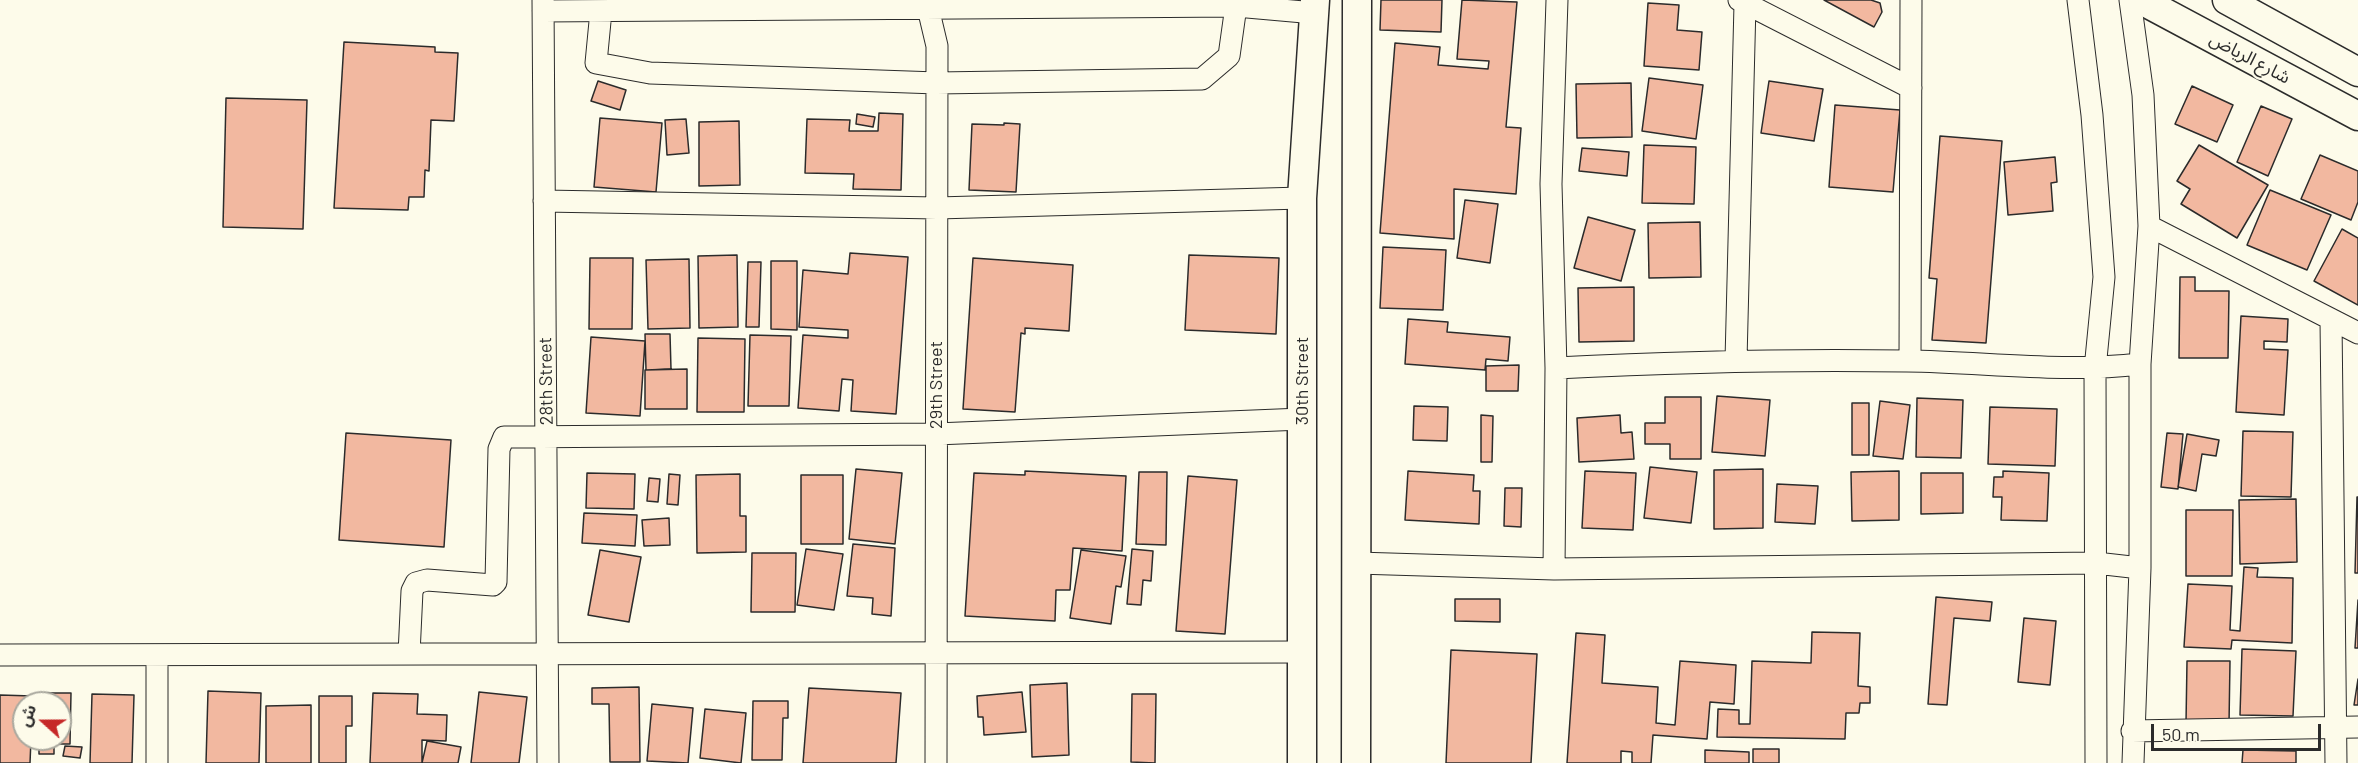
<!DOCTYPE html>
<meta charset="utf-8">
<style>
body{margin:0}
#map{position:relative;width:2358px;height:763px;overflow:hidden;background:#fdfbea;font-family:Barlow,"Noto Sans Arabic",sans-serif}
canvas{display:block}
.north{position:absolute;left:12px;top:691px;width:60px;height:60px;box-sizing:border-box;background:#fdfbea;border:2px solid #a9a89e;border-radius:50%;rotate:291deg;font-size:16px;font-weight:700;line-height:24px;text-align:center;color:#2b2b2b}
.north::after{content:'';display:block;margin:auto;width:21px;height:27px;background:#c62828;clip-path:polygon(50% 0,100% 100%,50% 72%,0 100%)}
.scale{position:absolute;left:2151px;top:724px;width:170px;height:27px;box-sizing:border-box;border:3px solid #2b2b2b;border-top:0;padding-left:8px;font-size:18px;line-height:21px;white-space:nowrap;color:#2b2b2b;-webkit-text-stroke:4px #fdfbea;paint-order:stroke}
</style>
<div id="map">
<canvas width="2358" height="763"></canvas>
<div class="north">ش</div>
<div class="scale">50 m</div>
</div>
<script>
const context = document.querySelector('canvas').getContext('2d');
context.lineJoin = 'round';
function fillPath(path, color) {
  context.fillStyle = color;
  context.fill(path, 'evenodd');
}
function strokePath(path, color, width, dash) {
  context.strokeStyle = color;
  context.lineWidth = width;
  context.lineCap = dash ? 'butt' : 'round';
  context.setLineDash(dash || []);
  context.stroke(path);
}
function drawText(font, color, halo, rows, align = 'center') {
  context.font = font + ' Barlow,"Noto Sans Arabic",sans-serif';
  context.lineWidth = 4.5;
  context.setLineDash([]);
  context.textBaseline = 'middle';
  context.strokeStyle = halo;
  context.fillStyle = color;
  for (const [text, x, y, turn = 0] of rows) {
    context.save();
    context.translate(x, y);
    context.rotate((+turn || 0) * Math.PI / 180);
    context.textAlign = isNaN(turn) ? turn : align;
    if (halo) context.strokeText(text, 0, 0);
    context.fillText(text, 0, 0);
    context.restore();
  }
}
const building = new Path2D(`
 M1381 0H1442L1441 32 1380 30Z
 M1462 0 1517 2 1506 127 1521 128 1516 194 1454 189V239L1380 233 1395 43 1440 47 1438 65 1488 69 1489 61 1457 59Z
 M1824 0H1871L1880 3 1882 12 1874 27Z
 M1648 3 1679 5 1677 30 1702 32 1699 70 1644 66Z
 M344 42 435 47V52L458 53 454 121 431 120 429 171 425 170 424 197H409L408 210 334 208Z
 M1649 78 1703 85 1696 139 1642 131Z
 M598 81 626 90 620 110 591 101Z
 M1769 81 1823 89 1814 141 1761 133Z
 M1631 83 1632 137 1577 138 1576 84Z
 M2192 86 2233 105 2217 142 2175 124Z
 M226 98 307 100 303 229 223 227Z
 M1835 105 1900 110 1893 192 1829 187Z
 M2261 106 2292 119 2268 176 2237 162Z
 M879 113 903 114 901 190 853 189 854 174 805 173 807 119 850 120 849 131H878Z
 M857 114 875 117 873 127 856 124Z
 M600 118 662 123 656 192 594 187Z
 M686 119 689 153 667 155 665 120Z
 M739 121 740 185 699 186V122Z
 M1004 123 1020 124 1016 192 969 190 972 124 1004 125Z
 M1940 136 2002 141 1986 343 1932 340 1937 279 1929 278Z
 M1644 145 1696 147 1694 204 1642 203Z
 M2199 145 2268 185 2237 238 2181 204 2190 189 2177 181Z
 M1582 148 1629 152 1627 176 1579 171Z
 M2320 155 2358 171V202L2351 220 2301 199Z
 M2055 157 2057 182 2051 183 2053 211 2008 215 2004 162Z
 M2270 190 2331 215 2307 270 2247 245Z
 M1465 200 1498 204 1490 263 1457 258Z
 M1588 217 1635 230 1621 281 1574 268Z
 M1700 222 1701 277 1649 278 1648 223Z
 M2342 229 2358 238V305L2314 281Z
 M1383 247 1446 250 1443 310 1380 308Z
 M850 253 908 257 896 414 851 411 853 380 842 379 839 411 798 408 803 335 848 338V330L799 327 803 270 848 274Z
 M737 255 738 327 699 328 698 256Z
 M1189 255 1279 258 1276 334 1185 330Z
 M590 258H633L632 329H589Z
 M973 258 1073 265 1069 331 1025 328V334L1021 333 1015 412 963 409Z
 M689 259 690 328 648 329 646 260Z
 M771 261H797V330L771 329Z
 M748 262H761L759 327H746Z
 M2180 277H2195V291H2229L2228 358H2179Z
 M1634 287V341L1579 342 1578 288Z
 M2241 316 2288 319 2287 342 2264 341V349L2288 350 2284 415 2236 412Z
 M1408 319 1448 322 1447 332 1510 337 1508 361 1486 359 1485 370 1405 364Z
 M645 334H670L671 369 646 370Z
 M750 335 791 336 789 406H748Z
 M591 337 645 341 640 416 586 413Z
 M698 338 745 339 744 412H697Z
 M1519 365 1518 391H1486V366Z
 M687 369V409H645V370Z
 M1717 396 1770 400 1765 456 1712 452Z
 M1665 397H1701V459H1670V444H1645V423H1665Z
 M1917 398 1963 400 1961 458 1916 457Z
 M1880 401 1910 405 1903 459 1873 456Z
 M1852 403H1869V455H1852Z
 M1414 406 1448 407 1447 441 1413 440Z
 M1990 407 2057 409 2055 466 1988 464Z
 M1481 415 1493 416 1492 462H1481Z
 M1620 415 1621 433 1632 432 1634 459 1579 462 1577 418Z
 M2243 431 2293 432 2291 497 2241 496Z
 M346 433 451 440 444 547 339 540Z
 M2167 433 2183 434 2178 489 2161 487Z
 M2187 434 2219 440 2216 456 2202 454 2196 491 2178 487Z
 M1650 467 1697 472 1691 523 1644 518Z
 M856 469 902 473 895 544 849 539Z
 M1763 469V528L1714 529V470Z
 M1025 471 1126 476 1122 551 1073 548 1070 590H1056L1055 621 965 616 974 473 1025 475Z
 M1408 471 1474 475 1473 491H1480L1479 524 1405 520Z
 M1585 471 1636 473 1633 530 1582 528Z
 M1899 471V520L1852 521 1851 472Z
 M2003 471 2049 473 2047 521 2001 520 2002 497H1993L1994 477H2003Z
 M1139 472H1167L1166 545 1136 544Z
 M587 473 635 474 634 509 586 508Z
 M1921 473H1963V513L1921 514Z
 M669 474 680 475 678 505 667 504Z
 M740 474V516H746V552L697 553 696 475Z
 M801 475H843V544H801Z
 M1188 476 1237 480 1225 634 1176 631Z
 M649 478 660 479 658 502 647 501Z
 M1777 484 1818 486 1815 524 1775 522Z
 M1505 488H1522L1521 527 1504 526Z
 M2357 497H2358V573H2355Z
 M2296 499 2297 562 2240 564 2239 500Z
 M2186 510H2233L2232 576H2186Z
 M584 513 637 515 635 546 582 543Z
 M669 518 670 545 644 546 642 520Z
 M853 544 895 548 891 616 872 614 873 598 847 596Z
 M806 549 843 554 834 610 797 605Z
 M1132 549 1153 551 1151 581 1143 580 1141 605 1127 604Z
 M600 550 641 557 629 622 588 615Z
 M1081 550 1126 556 1121 587 1116 586 1111 624 1070 618Z
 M752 553H796L795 612H751Z
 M2244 567 2258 568 2257 577 2293 578 2292 643 2232 640 2231 649 2184 647 2188 584 2232 586 2230 630 2240 631Z
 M1936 597 1992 602 1990 621 1954 618 1947 705 1928 704Z
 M1455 599H1500V622L1455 621Z
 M2358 600V648H2355Z
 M2024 618 2056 621 2050 685 2018 682Z
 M1812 632 1860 633 1858 686 1870 687V703H1860L1859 713H1846L1845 739 1717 737 1718 709 1739 710V724H1750L1752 661 1811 663Z
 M1576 633 1605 635 1602 683 1658 687 1656 723 1675 725 1680 661 1736 665 1734 704 1710 702 1707 739 1653 735 1651 763H1632V752L1621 751V763H1567Z
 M2242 649 2296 651 2293 716 2240 715Z
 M1451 650 1537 654 1531 763H1446Z
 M2187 661H2230L2229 724 2186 723Z
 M2358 679V705H2354Z
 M1067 683 1069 755 1032 757 1030 685Z
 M639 687 640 762H610L609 704H592V688Z
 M809 688 901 693 896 763H803Z
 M208 691 261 693 259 763H206Z
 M479 692 527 697 519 763H471Z
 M1022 692 1026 732 984 735 983 717H978L977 696Z
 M40 693H71L70 744H54V754H39V739H60V703H40Z
 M373 693 418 694 417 714 447 715 446 741 422 740V763H370Z
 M92 694 134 695 132 763H90Z
 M1132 694H1156L1155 763 1131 762Z
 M0 695 32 696V703H24V739H31L30 763H0Z
 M319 696H352V726H346V763H319Z
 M753 701H788V718H783L782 760H752Z
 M652 704 693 708 688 763 647 761Z
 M311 705V763H266V706Z
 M705 709 746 713 741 763 700 758Z
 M427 741 461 747 458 763H422Z
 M65 746 82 747 80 758 63 756Z
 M1753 749H1779V763H1753Z
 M1705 750 1749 752V763H1705Z
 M2243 750 2296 751V763H2242Z`);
const street = new Path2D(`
 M543 0 548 763
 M1739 0 1911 88
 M2078 0 2092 115 2104 277 2095 369 2096 763
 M2130 0 2143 95 2149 226 2140 364V568L2133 763
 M928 8 937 46 936 763
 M543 11 1236 6 1315 13
 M601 11 596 63 650 73 937 83 1202 79 1229 56 1236 6
 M544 201 937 208 1302 198
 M2149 226 2358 333
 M2331 320 2336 763
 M1736 360 1745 4
 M1910 361 1911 0
 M1556 368C1673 362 1790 359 1907 361 1985 362 2062 373 2140 364
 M1357 563 1554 569 2096 563 2140 568
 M1554 569 1556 368 1551 184 1557 0
 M409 654 412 591 416 583 427 580 493 585 496 582 499 449 504 437 936 434 1302 419
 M0 655 1302 652
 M157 655V763
 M2132 731 2358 727`);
const secondary = new Path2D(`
 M2141 0 2358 116
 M2227 0 2358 72
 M1302 763V198L1315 0
 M1356 763 1357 0`);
const streetNames = [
 ["شارع الرياض",2250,58,28],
 ["28th Street",546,381,-91],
 ["30th Street",1302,381,-90],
 ["29th Street",936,385,-90]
];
fillPath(building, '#f2b8a0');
strokePath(building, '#2b2b2b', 1.5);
strokePath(street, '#2b2b2b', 23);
strokePath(secondary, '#2b2b2b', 31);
strokePath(street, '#fdfbea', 21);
strokePath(secondary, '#fdfbea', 28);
drawText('18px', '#2b2b2b', '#fdfbea', streetNames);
</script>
